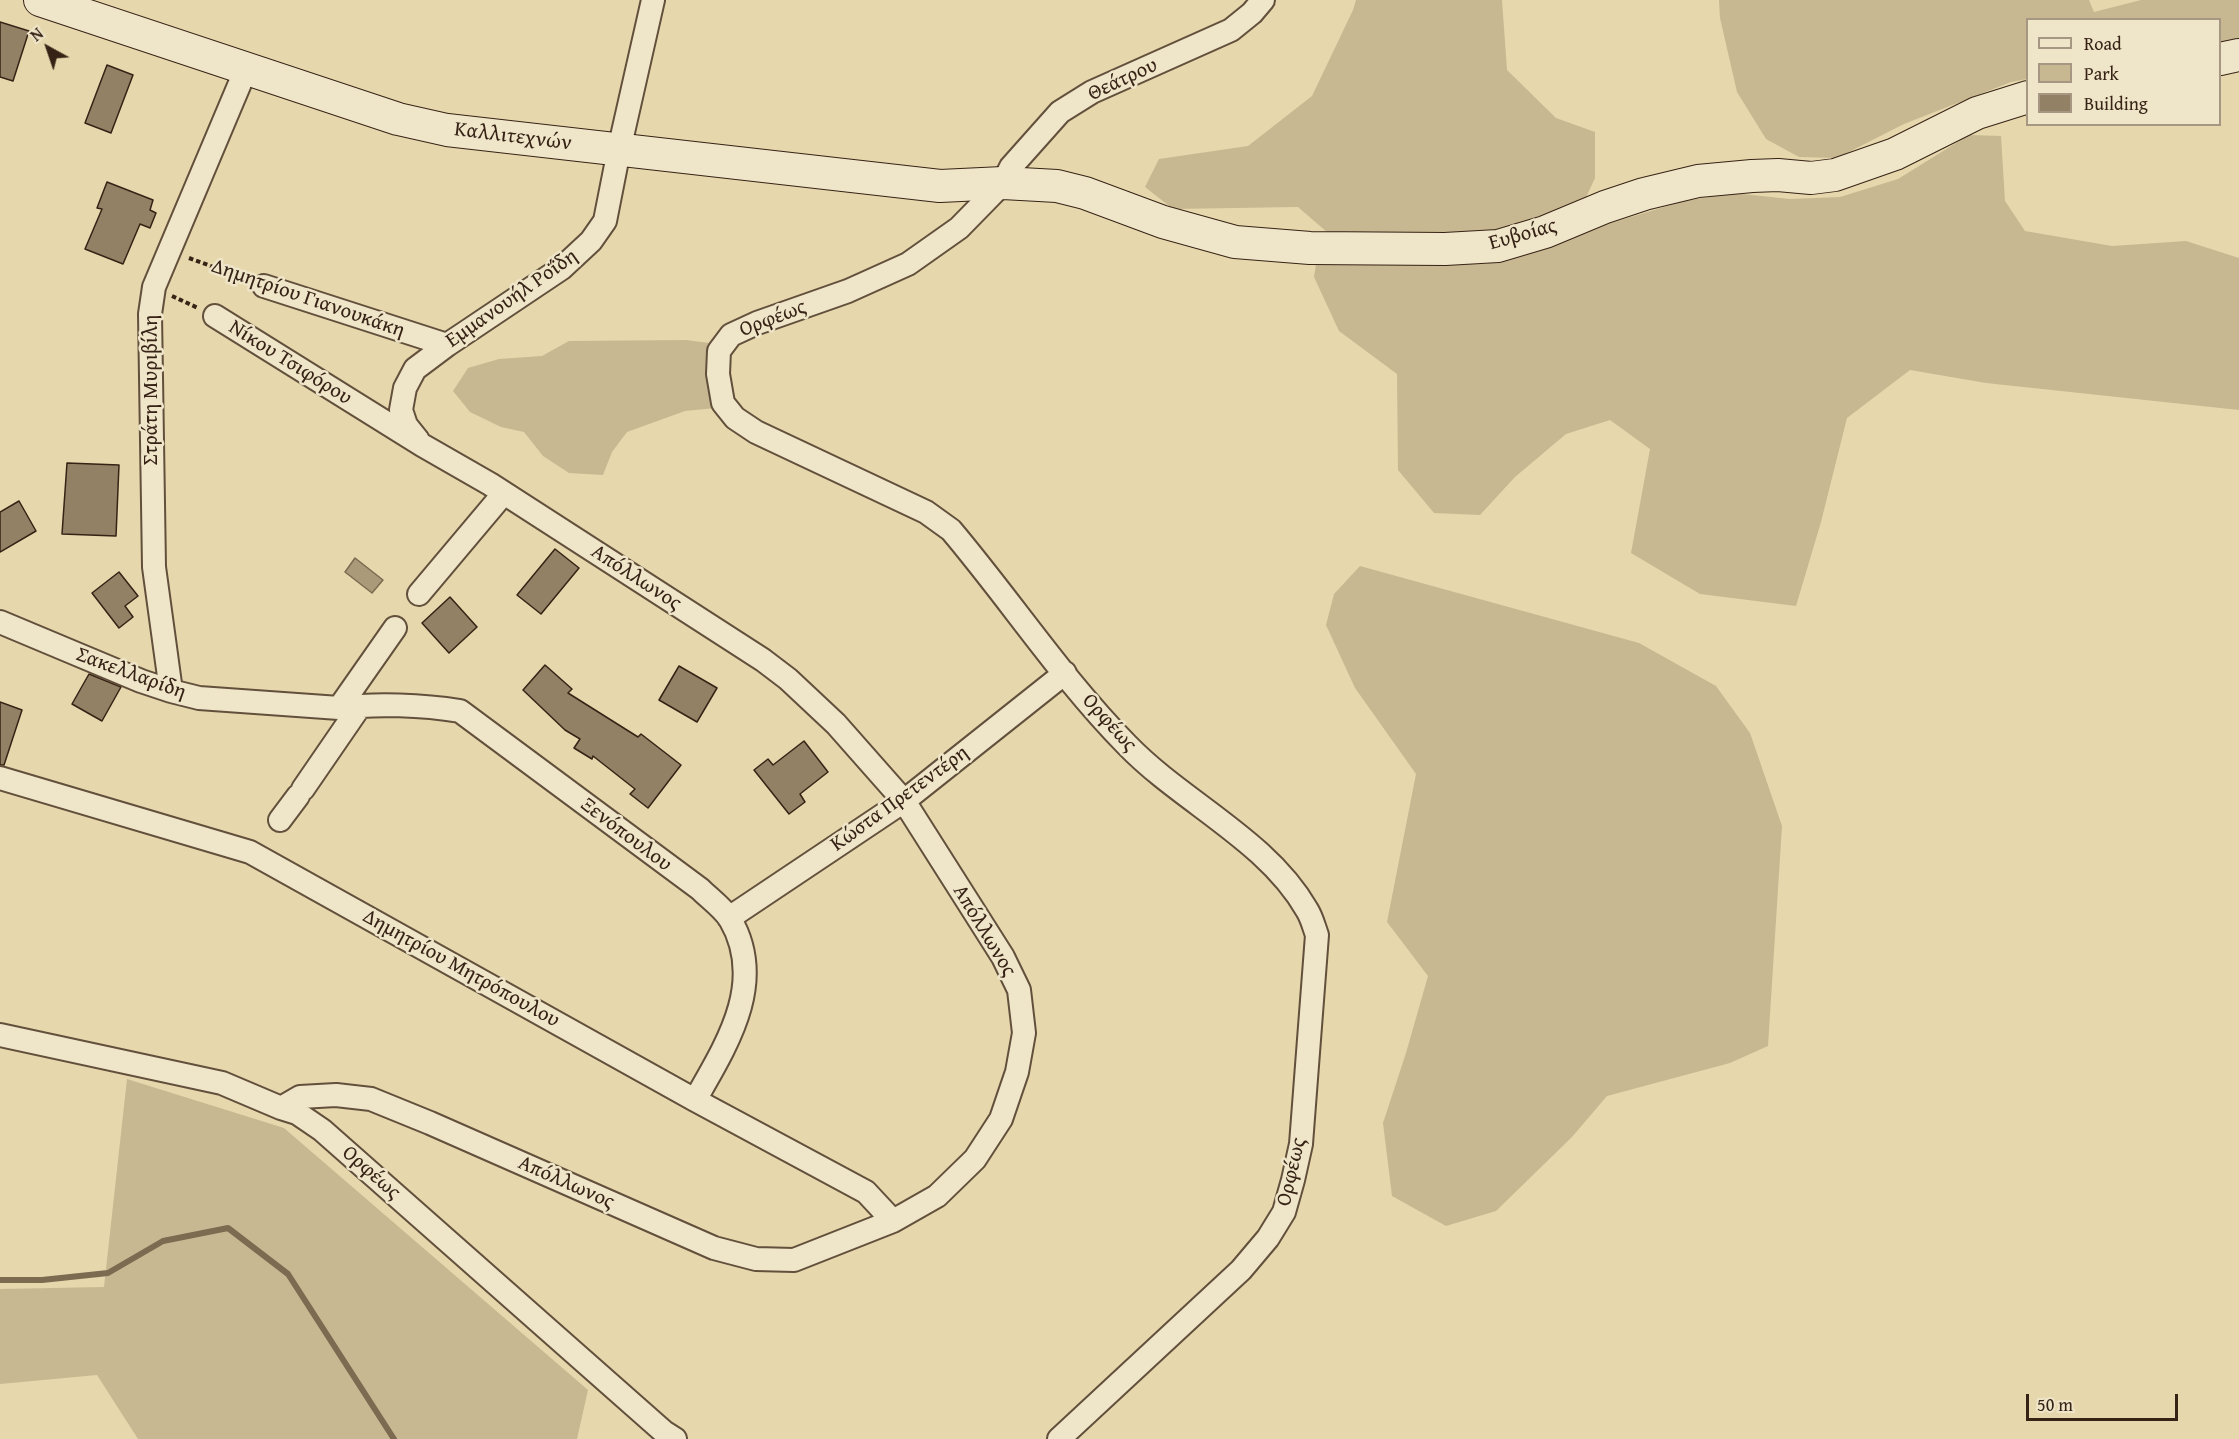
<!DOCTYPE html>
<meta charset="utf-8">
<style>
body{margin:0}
#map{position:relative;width:2239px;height:1439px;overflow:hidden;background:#e6d7ac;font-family:"Gentium Book Plus",serif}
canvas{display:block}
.legend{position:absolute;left:2026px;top:18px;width:195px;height:108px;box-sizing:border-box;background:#efe5c9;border:2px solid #a59781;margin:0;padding:8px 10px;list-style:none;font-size:18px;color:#362316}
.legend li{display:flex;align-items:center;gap:12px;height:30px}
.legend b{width:30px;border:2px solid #a59781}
.north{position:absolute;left:18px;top:18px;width:60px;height:60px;-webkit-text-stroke:4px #efe5c9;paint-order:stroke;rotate:320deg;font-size:16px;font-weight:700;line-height:24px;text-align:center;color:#362316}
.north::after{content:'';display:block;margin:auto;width:21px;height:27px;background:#362316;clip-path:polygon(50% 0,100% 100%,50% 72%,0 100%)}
.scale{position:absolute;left:2026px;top:1394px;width:152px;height:27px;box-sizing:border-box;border:3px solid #362316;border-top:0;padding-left:8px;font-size:18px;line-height:21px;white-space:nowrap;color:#362316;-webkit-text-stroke:4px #efe5c9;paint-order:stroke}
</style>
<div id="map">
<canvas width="2239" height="1439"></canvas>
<ul class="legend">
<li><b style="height:8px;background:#efe5c9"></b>Road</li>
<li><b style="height:16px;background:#c8b892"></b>Park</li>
<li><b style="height:16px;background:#928164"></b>Building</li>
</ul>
<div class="north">N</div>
<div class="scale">50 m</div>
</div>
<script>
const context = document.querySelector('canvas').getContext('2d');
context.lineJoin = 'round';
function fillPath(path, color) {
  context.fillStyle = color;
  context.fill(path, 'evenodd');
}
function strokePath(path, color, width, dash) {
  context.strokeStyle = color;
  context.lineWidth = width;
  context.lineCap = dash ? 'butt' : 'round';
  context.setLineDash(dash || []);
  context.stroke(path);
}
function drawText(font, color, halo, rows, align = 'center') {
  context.font = font + ' "Gentium Book Plus",serif';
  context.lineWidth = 5;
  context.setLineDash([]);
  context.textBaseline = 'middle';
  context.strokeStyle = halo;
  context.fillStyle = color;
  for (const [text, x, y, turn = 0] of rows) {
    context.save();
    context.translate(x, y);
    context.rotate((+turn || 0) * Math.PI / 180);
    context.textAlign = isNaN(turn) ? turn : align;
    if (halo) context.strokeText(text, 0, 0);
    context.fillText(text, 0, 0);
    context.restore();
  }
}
const green = new Path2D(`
 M1356 0H1502L1507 70 1556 118 1595 132V178L1582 206 1500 235 1328 233 1298 207 1173 209 1145 187 1159 159 1248 146 1312 96 1353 10Z
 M1719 0H2089L2094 12 2141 0H2239V41L2220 47V20H2028L2027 79 2011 82 1904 124 1837 158 1799 157 1766 139 1737 92 1720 18Z
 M1969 135 2001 136 2005 201 2025 231 2112 246 2186 241 2239 258V410L1986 383 1910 370 1847 418 1821 522 1796 606 1700 594 1631 553 1650 449 1610 420 1566 434 1515 477 1480 515 1434 513 1398 470 1397 374 1339 331 1314 277 1317 258 1485 264 1540 250 1611 223 1684 201 1733 193 1790 199 1840 197 1898 179Z
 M686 340 709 343 708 374 716 408 685 411 627 432 612 452 603 475 569 473 543 456 524 432 501 427 470 412 453 391 468 368 499 359 542 356 569 341Z
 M1360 566 1639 643 1716 686 1750 733 1782 826 1768 1046 1730 1063 1607 1096 1572 1137 1496 1211 1446 1226 1392 1196 1383 1123 1406 1053 1428 976 1387 922 1416 774 1355 688 1326 625 1334 594Z
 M127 1079 284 1128 588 1390 577 1439H138L97 1375 0 1384V1289L104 1287Z`);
const water = new Path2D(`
 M355 558 383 580 372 593 345 572Z`);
const stream = new Path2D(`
 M0 1280H42L108 1273 163 1241 228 1228 288 1274 394 1439`);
const building = new Path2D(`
 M0 22 29 31 13 81 0 77Z
 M107 65 133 75 111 133 85 123Z
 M107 182 153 200 150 210 156 213 150 228 140 224 123 264 85 249 102 209 97 208Z
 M67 463 119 465 116 536 62 534Z
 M19 501 36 531 0 552V512Z
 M555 549 579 568 541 614 517 595Z
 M119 572 138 596 125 606 133 617 119 628 92 593Z
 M450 597 477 627 449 653 422 623Z
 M545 665 572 689 568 693 638 737 641 734 681 765 648 808 630 794 635 789 593 756 592 759 574 748 580 739 565 730 523 690Z
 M679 666 717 688 697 722 659 700Z
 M89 674 121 687 102 721 72 704Z
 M0 702 22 710 4 765H0Z
 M804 741 828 772 800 794 805 802 789 814 754 770 768 759 773 765Z`);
const path = new Path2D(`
 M189 258 246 279
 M172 296 198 308`);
const street = new Path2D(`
 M264 286 447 345
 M215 316 422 445 490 484 763 660 788 679 836 724 904 801 1003 957 1019 990 1024 1033 1017 1072 1001 1119 975 1159 937 1196 893 1221 794 1260 756 1259 714 1248 430 1123 371 1099 336 1095 300 1097 281 1108
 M418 440 406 425 401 410 405 388 415 369 447 345 562 268 591 241 605 221 619 150 653 0
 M419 594 504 493
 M0 622 141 681 171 691 199 698 339 708C376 703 423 705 460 711L700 889C709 898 723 908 730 919 767 982 727 1044 695 1100
 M171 691 154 567 150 314 154 287 246 69
 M339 708 395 628
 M0 778 250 852 695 1100 866 1192 893 1221
 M303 789 360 706
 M280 820 298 796
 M729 918 904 801 1065 673
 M0 1035 222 1083 281 1108 297 1113 322 1130 664 1432 675 1439
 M1059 1439 1241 1270 1268 1238 1284 1212 1293 1180 1301 1144 1317 935C1314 927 1312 918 1307 910 1267 840 1182 802 1127 745 1062 679 1011 601 951 530L926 512 756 432 735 418 723 403 718 374 719 351 731 335 757 323 848 291 908 264 959 228 1003 183 1011 167 1060 112 1092 92 1231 30 1252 13 1263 0`);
const secondary = new Path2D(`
 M40 0 398 119 447 130 940 186 1003 183 1057 186 1085 193 1163 222 1235 242 1310 248 1445 249 1498 246 1545 232 1605 207 1644 194 1698 181 1752 176 1778 175 1811 178 1835 175 1895 154 1977 113 2028 97
 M2220 59 2239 55`);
const streetNames = [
 ["Θεάτρου",1123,80,-25],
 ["Καλλιτεχνών",513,137,7],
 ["Ευβοίας",1523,235,-16],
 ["Δημητρίου Γιανουκάκη",308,299,19],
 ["Εμμανουήλ Ροΐδη",512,299,-35],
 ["Ορφέως",773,319,-21],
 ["Νίκου Τσιφόρου",290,363,32],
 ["Στράτη Μυριβίλη",152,390,-90],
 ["Απόλλωνος",636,578,33],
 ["Σακελλαρίδη",131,674,20],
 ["Ορφέως",1109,723,48],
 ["Κώστα Πρετεντέρη",900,799,-36],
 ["Ξενόπουλου",626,835,37],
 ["Απόλλωνος",984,931,59],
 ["Δημητρίου Μητρόπουλου",461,969,29],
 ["Ορφέως",1292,1172,-77],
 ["Ορφέως",371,1173,41],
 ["Απόλλωνος",566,1183,24]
];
fillPath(green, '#c8b892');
fillPath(water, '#aa9a79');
strokePath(water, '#7c6a51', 1.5);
strokePath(stream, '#7c6a51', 6);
fillPath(building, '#928164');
strokePath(building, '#362316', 1.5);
strokePath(street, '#62503c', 26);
strokePath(secondary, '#362316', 34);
strokePath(path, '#362316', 4, [4.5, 3]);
strokePath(street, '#efe5c9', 22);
strokePath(secondary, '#efe5c9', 32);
drawText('21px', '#362316', '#efe5c9', streetNames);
</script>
